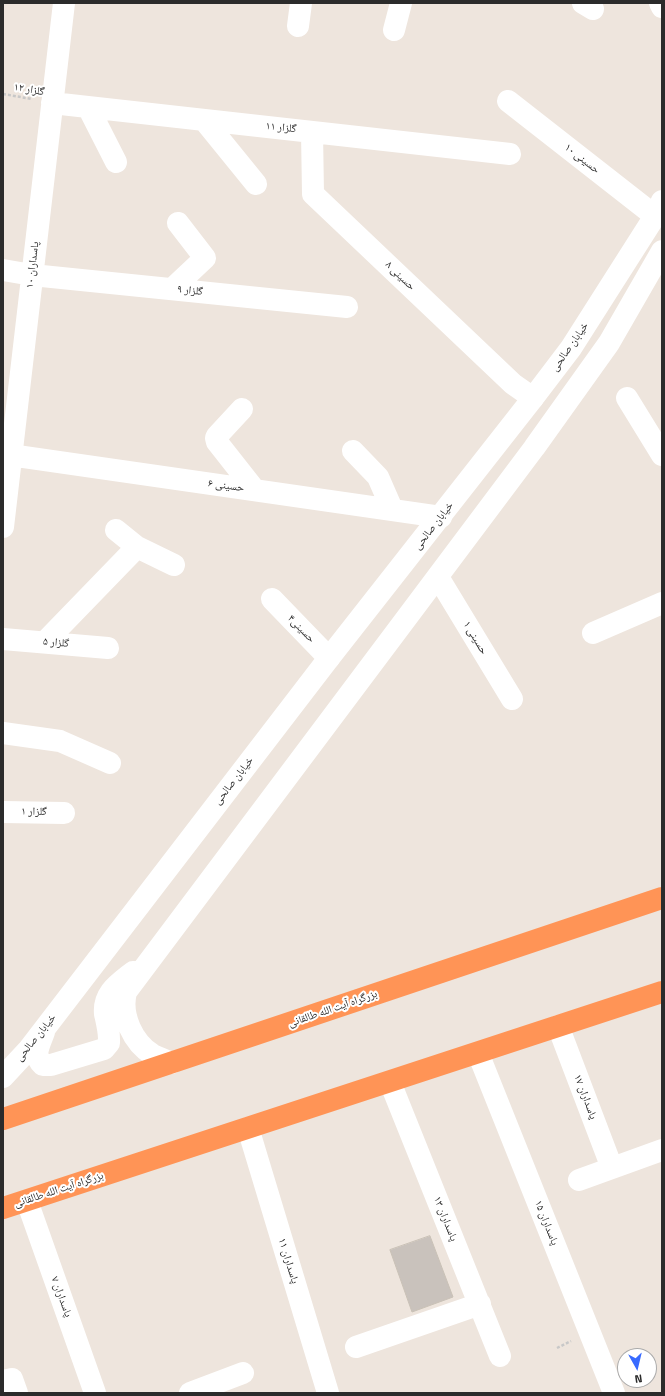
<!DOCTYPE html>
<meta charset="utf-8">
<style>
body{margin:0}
#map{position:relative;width:665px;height:1396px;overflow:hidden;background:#eee5dd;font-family:"Titillium Web",sans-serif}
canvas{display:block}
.frame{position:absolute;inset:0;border:4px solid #2b2b2b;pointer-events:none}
.north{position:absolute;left:617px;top:1348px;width:40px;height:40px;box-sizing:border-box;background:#fff;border:1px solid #aaa;border-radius:50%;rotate:172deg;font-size:11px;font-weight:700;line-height:16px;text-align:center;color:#2b2b2b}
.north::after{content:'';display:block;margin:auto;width:14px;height:18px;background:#386aff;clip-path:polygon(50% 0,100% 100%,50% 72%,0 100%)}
</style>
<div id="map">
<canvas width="665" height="1396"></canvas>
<div class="frame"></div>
<div class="north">N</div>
</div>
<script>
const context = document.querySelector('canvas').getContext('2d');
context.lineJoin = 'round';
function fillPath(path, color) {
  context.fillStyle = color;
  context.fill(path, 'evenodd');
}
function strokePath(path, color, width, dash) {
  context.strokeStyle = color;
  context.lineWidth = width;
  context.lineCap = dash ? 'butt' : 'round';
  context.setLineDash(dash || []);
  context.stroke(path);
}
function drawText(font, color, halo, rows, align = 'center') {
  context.font = font + ' "Titillium Web","Noto Naskh Arabic",sans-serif';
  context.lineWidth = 4;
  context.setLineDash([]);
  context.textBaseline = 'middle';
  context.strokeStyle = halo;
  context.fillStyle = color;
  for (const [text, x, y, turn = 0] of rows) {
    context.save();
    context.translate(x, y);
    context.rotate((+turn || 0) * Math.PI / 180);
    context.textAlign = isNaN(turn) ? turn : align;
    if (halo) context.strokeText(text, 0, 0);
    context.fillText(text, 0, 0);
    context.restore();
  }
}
const building = new Path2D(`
 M430 1236 453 1297 412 1312 390 1250Z`);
const path = new Path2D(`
 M3 94 32 99
 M557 1348 571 1341`);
const street = new Path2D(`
 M583 3 593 9
 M660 3 662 7
 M298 26 301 3
 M394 30 401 3
 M508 101 655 216
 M52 103 510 154
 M88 107 116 162
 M204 120 256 184
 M312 132 313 194 513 384 533 398
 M3 270 32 275 347 307
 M172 289 205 258 178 223
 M627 398 662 455
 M242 409 217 436 216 438 217 442 254 489
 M353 451 378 477 392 509
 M3 454 441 517
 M3 527 64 3
 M116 530 137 547 174 565
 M438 577 512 699
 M272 599 329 658
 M593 633 662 603
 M3 639 108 648
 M45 642 137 547
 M3 733 60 741 110 763
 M3 812 64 813
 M558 1026 612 1168
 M478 1053 614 1393
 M390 1082 500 1356
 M248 1128 328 1393
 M579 1180 662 1150
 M27 1201 95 1393
 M356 1347 480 1304
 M3 1381 12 1379 17 1393
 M190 1393 243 1373`);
const secondary = new Path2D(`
 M44 1032C40 1044 32 1055 43 1065H51L104 1049 109 1043V1039C109 1031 107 1023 105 1014 103 993 118 984 133 972
 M171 1063C165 1060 159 1058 153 1055 133 1043 120 1015 126 992L534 448 609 343 662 251
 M3 1077 29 1049 329 658 533 398 571 348 655 216 662 201`);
const highway = new Path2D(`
 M3 1119 662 898
 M3 1208 662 992`);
const streetNames = [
 ["گلزار ۱۲",29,90,10],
 ["گلزار ١١",281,128,6],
 ["حسینی ۱۰",582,159,38],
 ["پاسداران ١٠",33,265,-83],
 ["حسینی ۸",400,276,44],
 ["گلزار ٩",190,291,6],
 ["خيابان صالحی",570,347,-55],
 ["حسینی ۶",226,486,8],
 ["خیابان صالحی",434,526,-52],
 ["حسینی۴",301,629,46],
 ["حسینی ۱",475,638,59],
 ["گلزار ۵",56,643,5],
 ["خیابان صالحی",234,781,-52],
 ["گلزار ۱",34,812,1],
 ["بزرگراه آیت الله طالقانی",333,1009,-19],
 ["خیابان صالحی",36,1038,-51],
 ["پاسداران ۱۷",585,1097,69],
 ["بزرگراه آیت الله طالقانی",59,1190,-18],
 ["پاسداران ۱۳",445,1219,68],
 ["پاسداران ۱۵",546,1223,68],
 ["پاسداران ١١",288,1261,73],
 ["پاسداران ۷",61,1297,70]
];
fillPath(building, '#c9c2bc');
strokePath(building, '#c9c1b6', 1);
strokePath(path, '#c8c8c8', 2.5, [3, 2]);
strokePath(street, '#fff', 22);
strokePath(secondary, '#fff', 22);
strokePath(highway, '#ff9456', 22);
drawText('11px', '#2b2b2b', '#fff', streetNames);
</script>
